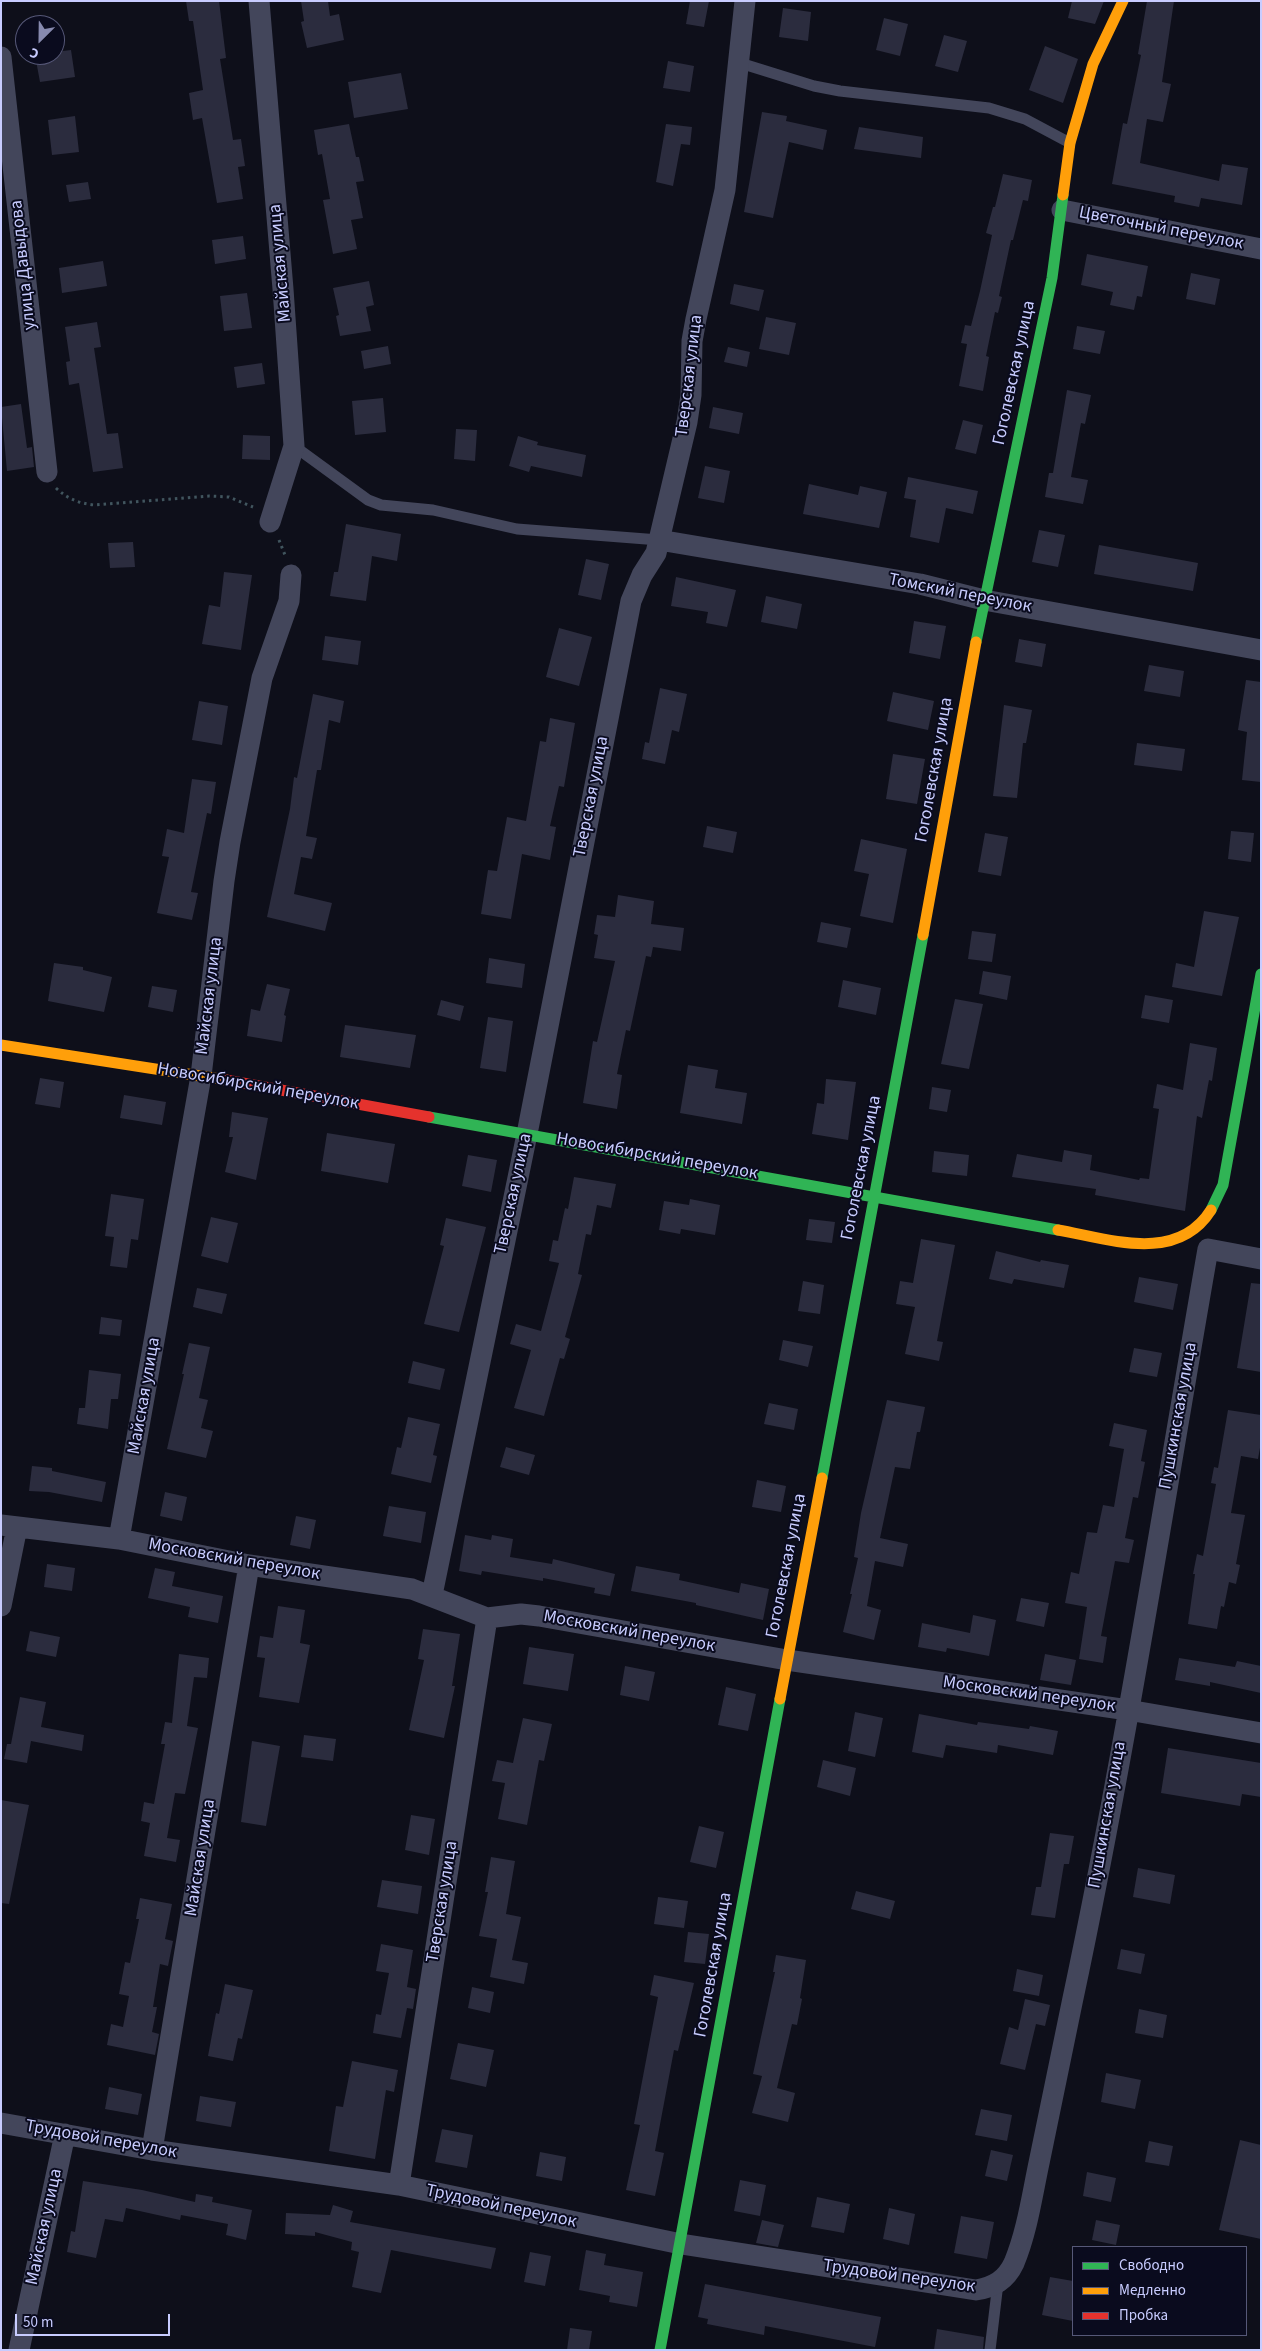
<!DOCTYPE html>
<meta charset="utf-8">
<style>
body{margin:0}
#map{position:relative;width:1262px;height:2351px;overflow:hidden;background:#0e0f1a;font-family:"Source Sans 3",sans-serif}
canvas{display:block}
.frame{position:absolute;inset:0;border:2px solid #c8ccff;pointer-events:none}
.legend{position:absolute;left:1072px;top:2246px;width:175px;height:90px;box-sizing:border-box;background:#0a0b1e;border:1px solid #565878;margin:0;padding:6px 9px;list-style:none;font-size:15px;color:#c8ccff}
.legend li{display:flex;align-items:center;gap:10px;height:25px}
.legend b{width:25px;border:1px solid #565878}
.north{position:absolute;left:15px;top:15px;width:50px;height:50px;box-sizing:border-box;background:#0a0b1e;border:1px solid #565878;border-radius:50%;rotate:203deg;font-size:14px;font-weight:700;line-height:20px;text-align:center;color:#c8ccff}
.north::after{content:'';display:block;margin:auto;width:18px;height:22px;background:#878aaf;clip-path:polygon(50% 0,100% 100%,50% 72%,0 100%)}
.scale{position:absolute;left:15px;top:2314px;width:155px;height:22px;box-sizing:border-box;border:2px solid #c8ccff;border-top:0;padding-left:6px;font-size:15px;line-height:18px;white-space:nowrap;color:#c8ccff;-webkit-text-stroke:4px #0a0b1e;paint-order:stroke}
</style>
<div id="map">
<canvas width="1262" height="2351"></canvas>
<div class="frame"></div>
<ul class="legend">
<li><b style="height:6px;background:#30b455"></b>Свободно</li>
<li><b style="height:6px;background:#ff9f0a"></b>Медленно</li>
<li><b style="height:6px;background:#e5322d"></b>Пробка</li>
</ul>
<div class="north">С</div>
<div class="scale">50 m</div>
</div>
<script>
const context = document.querySelector('canvas').getContext('2d');
context.lineJoin = 'round';
function fillPath(path, color) {
  context.fillStyle = color;
  context.fill(path, 'evenodd');
}
function strokePath(path, color, width, dash) {
  context.strokeStyle = color;
  context.lineWidth = width;
  context.lineCap = dash ? 'butt' : 'round';
  context.setLineDash(dash || []);
  context.stroke(path);
}
function drawText(font, color, halo, rows, align = 'center') {
  context.font = font + ' "Source Sans 3",sans-serif';
  context.lineWidth = 4;
  context.setLineDash([]);
  context.textBaseline = 'middle';
  context.strokeStyle = halo;
  context.fillStyle = color;
  for (const [text, x, y, turn = 0] of rows) {
    context.save();
    context.translate(x, y);
    context.rotate((+turn || 0) * Math.PI / 180);
    context.textAlign = isNaN(turn) ? turn : align;
    if (halo) context.strokeText(text, 0, 0);
    context.fillText(text, 0, 0);
    context.restore();
  }
}
const building = new Path2D(`
 M186 1H219L226 58 220 59 233 140 241 139 245 166 238 167 243 199 217 203 202 118 193 120 189 93 203 90 193 21H189Z
 M301 1H328L330 16 339 14 344 40 307 48 301 22 304 21Z
 M690 1H709L704 27 686 24Z
 M1072 1H1104L1095 24 1068 18Z
 M1147 1H1174L1162 82 1171 84 1163 122 1147 119 1140 163 1219 181 1222 164 1248 168 1242 205 1201 198 1199 207 1174 202 1175 196 1112 184 1123 123 1127 124 1141 55 1138 54Z
 M783 8 811 12 808 41 779 37Z
 M884 18 908 24 900 56 876 50Z
 M944 35 967 41 958 72 935 66Z
 M1045 46 1078 59 1063 103 1029 90Z
 M71 50 75 77 40 82 35 55H55V52Z
 M668 61 694 66 690 92 663 88Z
 M401 73 408 109 354 118 348 82Z
 M762 112 787 116 786 121 827 130 823 150 789 142 773 218 744 212Z
 M75 116 79 152 52 155 48 120Z
 M349 124 356 157H359L364 181 356 182 363 218 351 220 357 249 333 254 323 200 330 199 322 154 318 155 314 130Z
 M666 124 692 127 690 145 681 144 673 186 656 182Z
 M859 127 923 137 921 158 854 149Z
 M1003 174 1032 180 1028 201 1023 200 1013 240H1011L999 296 1002 297 998 313 995 312 986 356 989 357 983 391 959 386 967 344 961 343 965 325 971 326 980 291 992 235 986 233 993 207H995Z
 M88 182 91 199 69 202 66 185Z
 M243 236 246 259 215 264 212 240Z
 M1087 254 1148 266 1142 297 1137 296 1134 310 1110 305 1113 292 1081 285Z
 M103 261 107 286 62 293 59 268Z
 M1191 273 1220 279 1215 305 1186 299Z
 M369 281 374 305 366 307 371 331 340 336 336 316 339 315 333 288Z
 M734 284 764 290 759 311 730 304Z
 M247 293 252 328 224 331 220 296Z
 M766 317 796 323 789 355 759 349Z
 M97 322 101 347 94 348 107 434 118 433 123 468 93 472 79 383 69 385 66 362 70 361 65 327Z
 M1077 326 1105 331 1100 354 1073 349Z
 M388 346 391 364 364 369 361 351Z
 M728 347 750 352 747 367 724 362Z
 M262 363 265 384 237 388 234 367Z
 M1067 390 1091 395 1085 424 1081 423 1071 477 1088 480 1083 504 1045 497 1049 473H1053Z
 M383 398 386 432 355 435 352 401Z
 M21 404 27 448 32 447 34 467 7 471 1 407Z
 M713 407 743 413 739 434 709 428Z
 M963 420 983 425 976 454 955 449Z
 M456 429 477 430 475 461 454 459Z
 M243 435 270 436V460L242 459Z
 M518 436 538 442 537 445 586 455 582 477 531 466 529 472 509 466Z
 M705 466 730 471 724 503 698 498Z
 M908 477 978 491 973 514 946 508 939 543 910 537 916 500 904 498Z
 M809 484 858 495 860 486 887 492 879 528 803 514Z
 M346 524 401 534 397 561 372 556 366 601 330 596 334 572H338Z
 M1039 530 1065 535 1058 567 1032 562Z
 M133 542 135 567 110 568 108 543Z
 M1099 545 1198 563 1193 591 1094 574Z
 M586 559 609 564 601 600 578 595Z
 M224 572 252 575 241 650 202 644 209 605 220 607Z
 M676 577 736 590 727 627 706 623 708 612 671 606Z
 M766 596 802 604 797 629 761 622Z
 M914 621 946 626 940 659 909 653Z
 M559 628 592 637 579 686 546 677Z
 M325 636 361 641 358 665 322 660Z
 M1019 639 1046 644 1042 667 1015 662Z
 M1149 665 1184 671 1180 697 1144 691Z
 M1246 680 1261 682V782L1242 780 1247 732 1238 730Z
 M660 688 687 694 679 732 672 730 665 764 642 759 645 742 649 743Z
 M893 692 934 701 928 730 887 721Z
 M313 694 344 701 340 723 329 720 321 770H317L306 836 317 838 312 859 301 857 294 894 332 903 325 931 267 917 290 809 294 777 297 778Z
 M199 701 228 706 222 745 192 740Z
 M1004 705 1032 710 1026 743H1023L1017 798 993 796Z
 M550 718 575 723 564 787 559 786 550 826 556 827 550 860 522 854 511 919 481 914 488 870 497 871 507 817 526 821 540 741 546 742Z
 M1137 743 1185 749 1182 771 1134 765Z
 M893 754 925 759 917 804 886 799Z
 M192 779 216 782 211 814 207 813 191 892 198 893 192 920 157 913 169 857 162 856 167 829 184 833Z
 M707 826 737 832 733 853 703 847Z
 M1231 831 1254 833 1251 862 1228 859Z
 M985 833 1008 837 1001 876 978 872Z
 M861 839 907 849 893 923 860 916 869 874 854 871Z
 M618 895 654 901 651 924 684 928 681 951 653 947 651 957 646 956 630 1031 626 1030 617 1074 622 1075 617 1109 583 1103 593 1041 597 1042 615 961 594 958 598 935 594 934 597 915 615 917Z
 M1204 911 1239 917 1222 996 1172 987 1176 963 1194 967Z
 M821 922 851 928 847 948 817 942Z
 M972 931 996 934 992 962 968 959Z
 M489 958 525 964 522 988 486 983Z
 M54 963 83 967V970L112 977 104 1012 48 1001Z
 M983 971 1011 976 1007 1000 979 994Z
 M843 980 881 988 876 1015 838 1007Z
 M267 984 290 989 284 1015 286 1016 282 1042 247 1036 251 1009 260 1011Z
 M152 986 177 990 173 1012 148 1007Z
 M1145 995 1173 1000 1169 1023 1141 1018Z
 M955 999 983 1004 969 1069 941 1064Z
 M441 1000 464 1006 460 1021 437 1015Z
 M488 1017 513 1021 506 1072 480 1068Z
 M345 1025 416 1035 410 1068 340 1057Z
 M1190 1043 1217 1048 1212 1081 1209 1080 1202 1118 1197 1116 1185 1211 1095 1195 1096 1189 1012 1177 1017 1154 1062 1162 1064 1150 1092 1155 1090 1170 1139 1180 1140 1178 1149 1179 1159 1109 1153 1108 1157 1084 1183 1090Z
 M688 1065 718 1070 715 1088 747 1093 742 1124 680 1113Z
 M40 1078 64 1082 60 1108 35 1104Z
 M826 1079 856 1082 848 1140 812 1134 817 1103 824 1104Z
 M932 1087 951 1090 947 1112 929 1109Z
 M124 1095 166 1102 162 1125 120 1118Z
 M232 1112 268 1118 256 1180 225 1172 233 1137H229Z
 M327 1133 395 1144 388 1183 321 1171Z
 M934 1151 969 1155 967 1176 932 1172Z
 M468 1155 497 1160 491 1192 462 1186Z
 M574 1177 616 1184 611 1208 597 1205 591 1235 586 1234 578 1274 582 1275 565 1337 570 1339 564 1359 560 1358 544 1416 514 1408 531 1350 510 1344 516 1324 541 1331 559 1263 549 1261 553 1240 558 1241 565 1208 568 1209Z
 M111 1194 144 1199 138 1240 131 1239 127 1268 110 1266 114 1237 105 1236Z
 M690 1199 720 1205 715 1235 681 1229 680 1234 659 1230 664 1201 689 1205Z
 M211 1217 238 1223 228 1263 201 1256Z
 M446 1218 486 1227 459 1332 424 1324 444 1246 440 1245Z
 M809 1219 835 1222 832 1243 806 1240Z
 M921 1239 955 1245 937 1341 943 1342 939 1361 905 1354 915 1307 896 1304 900 1281 913 1283Z
 M996 1251 1040 1262 1041 1260 1069 1265 1064 1288 1014 1279 1012 1284 989 1279Z
 M1139 1277 1178 1284 1173 1310 1134 1302Z
 M803 1281 824 1285 820 1314 798 1311Z
 M1251 1283 1261 1284V1372L1237 1368Z
 M197 1288 227 1294 222 1314 193 1307Z
 M101 1317 122 1320 120 1336 99 1334Z
 M783 1340 813 1346 808 1367 779 1360Z
 M189 1343 210 1347 199 1398 208 1400 201 1428 213 1431 206 1458 167 1449 184 1374H182Z
 M1134 1348 1162 1353 1157 1377 1129 1372Z
 M413 1361 445 1369 440 1390 408 1383Z
 M89 1370 121 1374 118 1399H111L108 1429 77 1424 79 1408H85Z
 M887 1400 925 1407 920 1432H917L910 1469 895 1467 880 1538 908 1544 903 1567 875 1561 867 1606 881 1610 874 1640 843 1632 852 1594H850L858 1558 854 1557 861 1513Z
 M769 1403 798 1409 794 1430 764 1424Z
 M1228 1410 1261 1415V1442L1258 1459 1241 1456 1231 1513 1245 1515 1236 1564 1240 1565 1236 1584 1229 1582 1224 1607 1221 1606 1217 1629 1188 1624 1195 1574H1193L1197 1554 1203 1556 1216 1484 1211 1483 1214 1467 1218 1468Z
 M408 1417 440 1424 433 1455 437 1456 431 1483 391 1474 397 1447 401 1448Z
 M1114 1423 1147 1430 1141 1461 1145 1462 1138 1498 1133 1497 1125 1538 1134 1540 1129 1563 1115 1561 1101 1636 1107 1637 1103 1663 1079 1659 1087 1607 1065 1603 1071 1572 1079 1574 1087 1532 1097 1533 1103 1505 1114 1507 1124 1449 1109 1446Z
 M506 1447 535 1455 529 1475 500 1467Z
 M32 1466 52 1468V1471L106 1482 102 1502 49 1492 29 1491Z
 M757 1480 786 1486 781 1512 752 1507Z
 M165 1492 187 1497 182 1521 160 1516Z
 M389 1506 426 1512 421 1543 383 1536Z
 M296 1516 316 1520 310 1549 290 1545Z
 M465 1535 491 1540 492 1535 513 1539 510 1557 552 1564 553 1559 615 1574 610 1596 594 1593 595 1588 543 1578V1581L482 1571 481 1575 459 1571Z
 M47 1564 75 1568 72 1591 44 1587Z
 M636 1566 680 1574 679 1580 739 1593 741 1583 769 1589 763 1620 696 1605V1603L631 1591Z
 M155 1568 175 1572 172 1586 223 1596 218 1623 188 1617 190 1607 148 1598Z
 M1021 1598 1049 1603 1044 1627 1016 1621Z
 M278 1606 305 1610 300 1643 310 1645 299 1703 259 1697 265 1658 257 1657 260 1636 273 1638Z
 M973 1615 996 1620 989 1656 947 1648 946 1652 918 1647 922 1623 970 1633Z
 M423 1629 460 1634 452 1686H455L444 1738 409 1730 424 1660 418 1659Z
 M30 1631 60 1637 56 1657 26 1651Z
 M529 1647 574 1654 568 1691 523 1684Z
 M179 1654 209 1658 207 1678 194 1677 187 1726 198 1728 185 1794 175 1793 167 1838 180 1840 176 1862 144 1856 150 1823 141 1821 144 1802 154 1804 165 1744H161L165 1722 172 1723Z
 M1045 1654 1076 1660 1071 1685 1040 1680Z
 M1179 1658 1235 1667 1237 1661 1261 1666V1693L1210 1682V1686L1175 1680Z
 M625 1666 655 1672 649 1701 620 1695Z
 M726 1687 756 1694 748 1731 718 1725Z
 M20 1697 46 1702 41 1727 84 1735 82 1751 31 1741 27 1763 4 1759 7 1744H11Z
 M855 1712 883 1718 875 1757 848 1751Z
 M919 1714 977 1725 978 1722 1029 1729 1030 1726 1058 1731 1053 1755 998 1745 997 1753 946 1745 943 1758 912 1752Z
 M523 1718 552 1724 544 1761 539 1760 527 1825 498 1819 505 1783 492 1781 497 1760 513 1763Z
 M304 1735 336 1739 333 1761 301 1757Z
 M252 1741 280 1746 266 1826 241 1822Z
 M1168 1748 1261 1763V1797L1242 1794 1240 1806 1161 1793Z
 M823 1760 856 1768 850 1796 817 1787Z
 M1 1800 29 1805 9 1904 1 1903Z
 M411 1815 435 1819 429 1855 405 1850Z
 M699 1826 724 1832 716 1868 690 1862Z
 M1050 1833 1074 1836 1069 1864H1064L1055 1918 1031 1915 1036 1887H1041Z
 M491 1857 515 1861 506 1914 521 1917 512 1960 528 1963 524 1984 490 1977 497 1939 479 1936 488 1892H485Z
 M1138 1868 1175 1875 1170 1904 1133 1897Z
 M382 1880 422 1886 418 1914 377 1907Z
 M856 1891 895 1901 890 1919 851 1909Z
 M658 1897 688 1901 684 1928 654 1924Z
 M140 1898 172 1904 165 1939 173 1941 168 1966 160 1964 153 2007H157L152 2032 159 2034 155 2055 107 2045 111 2024 123 2027 129 1996 119 1994 125 1962 130 1963 139 1919H136Z
 M688 1932 709 1934 705 1964 684 1962Z
 M381 1944 413 1950 407 1987 416 1989 413 2009 407 2008 401 2038 373 2033 376 2014 381 2015 389 1973 376 1971Z
 M1121 1949 1145 1954 1141 1974 1117 1969Z
 M776 1955 806 1960 800 1998 802 1999 797 2025 792 2024 777 2088 795 2093 788 2122 752 2113 762 2076 753 2074 775 1972H773Z
 M1017 1969 1043 1975 1039 1996 1013 1991Z
 M654 1975 694 1983 678 2051 674 2050 655 2151 664 2153 655 2196 626 2190 640 2125 634 2124 658 1997 650 1995Z
 M225 1984 253 1990 242 2039 238 2038 233 2061 208 2056 216 2013 219 2014Z
 M472 1987 494 1992 490 2013 468 2008Z
 M1025 1999 1050 2005 1045 2026 1036 2024 1025 2070 1000 2064 1009 2027 1018 2030Z
 M1139 2009 1167 2015 1163 2038 1135 2033Z
 M458 2043 494 2050 486 2087 450 2079Z
 M352 2061 398 2070 394 2092 386 2090 375 2159 329 2151 336 2106 343 2107Z
 M1106 2073 1141 2080 1135 2109 1101 2102Z
 M109 2087 142 2094 138 2115 105 2109Z
 M200 2096 236 2102 231 2127 196 2121Z
 M981 2109 1012 2115 1007 2141 975 2135Z
 M442 2129 473 2135 467 2168 435 2162Z
 M1240 2140 1261 2145V2239L1219 2230Z
 M1149 2141 1173 2146 1169 2166 1145 2162Z
 M991 2150 1013 2155 1007 2181 985 2176Z
 M540 2152 566 2157 562 2181 536 2176Z
 M1087 2172 1116 2178 1111 2202 1083 2196Z
 M740 2180 766 2185 760 2216 734 2211Z
 M83 2181 142 2190 195 2202 196 2194 213 2197 212 2202 252 2210 246 2240 226 2235 228 2224 181 2215 180 2220 126 2208 123 2222 105 2219 96 2258 67 2252 71 2231 75 2232Z
 M817 2197 850 2204 844 2233 811 2227Z
 M333 2205 353 2211 350 2222 496 2248 491 2269 391 2250 381 2293 352 2287 359 2252 351 2250 352 2242 315 2232V2236L285 2234 286 2213 330 2215Z
 M889 2208 915 2214 909 2245 883 2239Z
 M961 2216 994 2222 987 2259 954 2253Z
 M762 2220 784 2225 778 2247 756 2243Z
 M1096 2220 1120 2225 1116 2245 1092 2240Z
 M586 2250 606 2254 604 2265 643 2272 637 2307 609 2302 610 2296 579 2290Z
 M530 2252 551 2256 545 2286 524 2282Z
 M1050 2277 1073 2281V2321L1042 2315Z
 M705 2284 881 2317 875 2347 765 2326 764 2335 707 2324 708 2319 698 2317Z
 M570 2328 592 2331 589 2350H567Z
 M937 2329 984 2337 983 2350H934Z`);
const path = new Path2D(`
 M56 488C68 499 78 503 94 505L209 496 229 497 253 507
 M279 540 285 555`);
const lane = new Path2D(`
 M740 63 814 86 840 91 989 108 1025 119 1070 143
 M294 446 368 500 381 505 433 510 517 529 659 540
 M990 2350 998 2283`);
const street = new Path2D(`
 M259 1 283 289 294 446 270 522
 M1 57 47 472
 M1062 210 1261 249
 M659 540 920 584 984 600 1261 650
 M1208 1249 1261 1259
 M1 1525 119 1539 249 1565 412 1589 487 1618 521 1614 539 1616 787 1660 1128 1710 1261 1733
 M119 1539 201 1076 224 881 230 842 262 678 289 601 291 575
 M432 1595 527 1134 631 601 642 575 656 553 687 422 691 395 692 341 696 319 725 190 745 1
 M1 1606 17 1527
 M1 2123 152 2150 399 2185 681 2244 976 2290C994 2287 1006 2280 1014 2263 1027 2232 1032 2196 1039 2163 1050 2110 1061 2057 1072 2003 1125 1754 1164 1501 1208 1249
 M152 2150 249 1565
 M399 2185 487 1618
 M19 2350 65 2134`);
const fast = new Path2D(`
 M976 642 1052 278 1063 195
 M429 1117 1058 1230
 M1211 1210 1223 1185 1261 974
 M822 1478 923 935
 M660 2350 780 1699`);
const slow = new Path2D(`
 M1063 195 1070 143 1093 64 1123 1
 M923 935 976 642
 M1 1045 226 1080
 M1058 1230C1109 1239 1177 1264 1211 1210
 M780 1699 822 1478`);
const jam = new Path2D(`
 M226 1080 429 1117`);
const streetNames = [
 ["Цветочный переулок",1161,229,11],
 ["Майская улица",281,263,-95],
 ["улица Давыдова",24,265,-96],
 ["Гоголевская улица",1015,373,-78],
 ["Тверская улица",690,376,-83],
 ["Томский переулок",960,594,11],
 ["Гоголевская улица",935,770,-80],
 ["Тверская улица",592,797,-79],
 ["Майская улица",210,996,-83],
 ["Новосибирский переулок",258,1087,10],
 ["Новосибирский переулок",657,1157,10],
 ["Гоголевская улица",862,1168,-79],
 ["Тверская улица",514,1194,-78],
 ["Майская улица",145,1396,-80],
 ["Пушкинская улица",1179,1416,-80],
 ["Московский переулок",234,1560,10],
 ["Гоголевская улица",787,1566,-79],
 ["Московский переулок",629,1632,10],
 ["Московский переулок",1029,1695,8],
 ["Пушкинская улица",1108,1815,-80],
 ["Майская улица",201,1858,-81],
 ["Тверская улица",443,1902,-81],
 ["Гоголевская улица",714,1965,-80],
 ["Трудовой переулок",101,2140,10],
 ["Трудовой переулок",501,2207,12],
 ["Майская улица",45,2227,-78],
 ["Трудовой переулок",899,2277,8]
];
fillPath(building, '#2b2c3e');
strokePath(path, '#41555e', 3, [2.5, 4]);
strokePath(lane, '#43465b', 11);
strokePath(street, '#43465b', 21);
strokePath(fast, '#30b455', 11);
strokePath(slow, '#ff9f0a', 11);
strokePath(jam, '#e5322d', 11);
drawText('18px', '#c8ccff', '#0a0b1e', streetNames);
</script>
